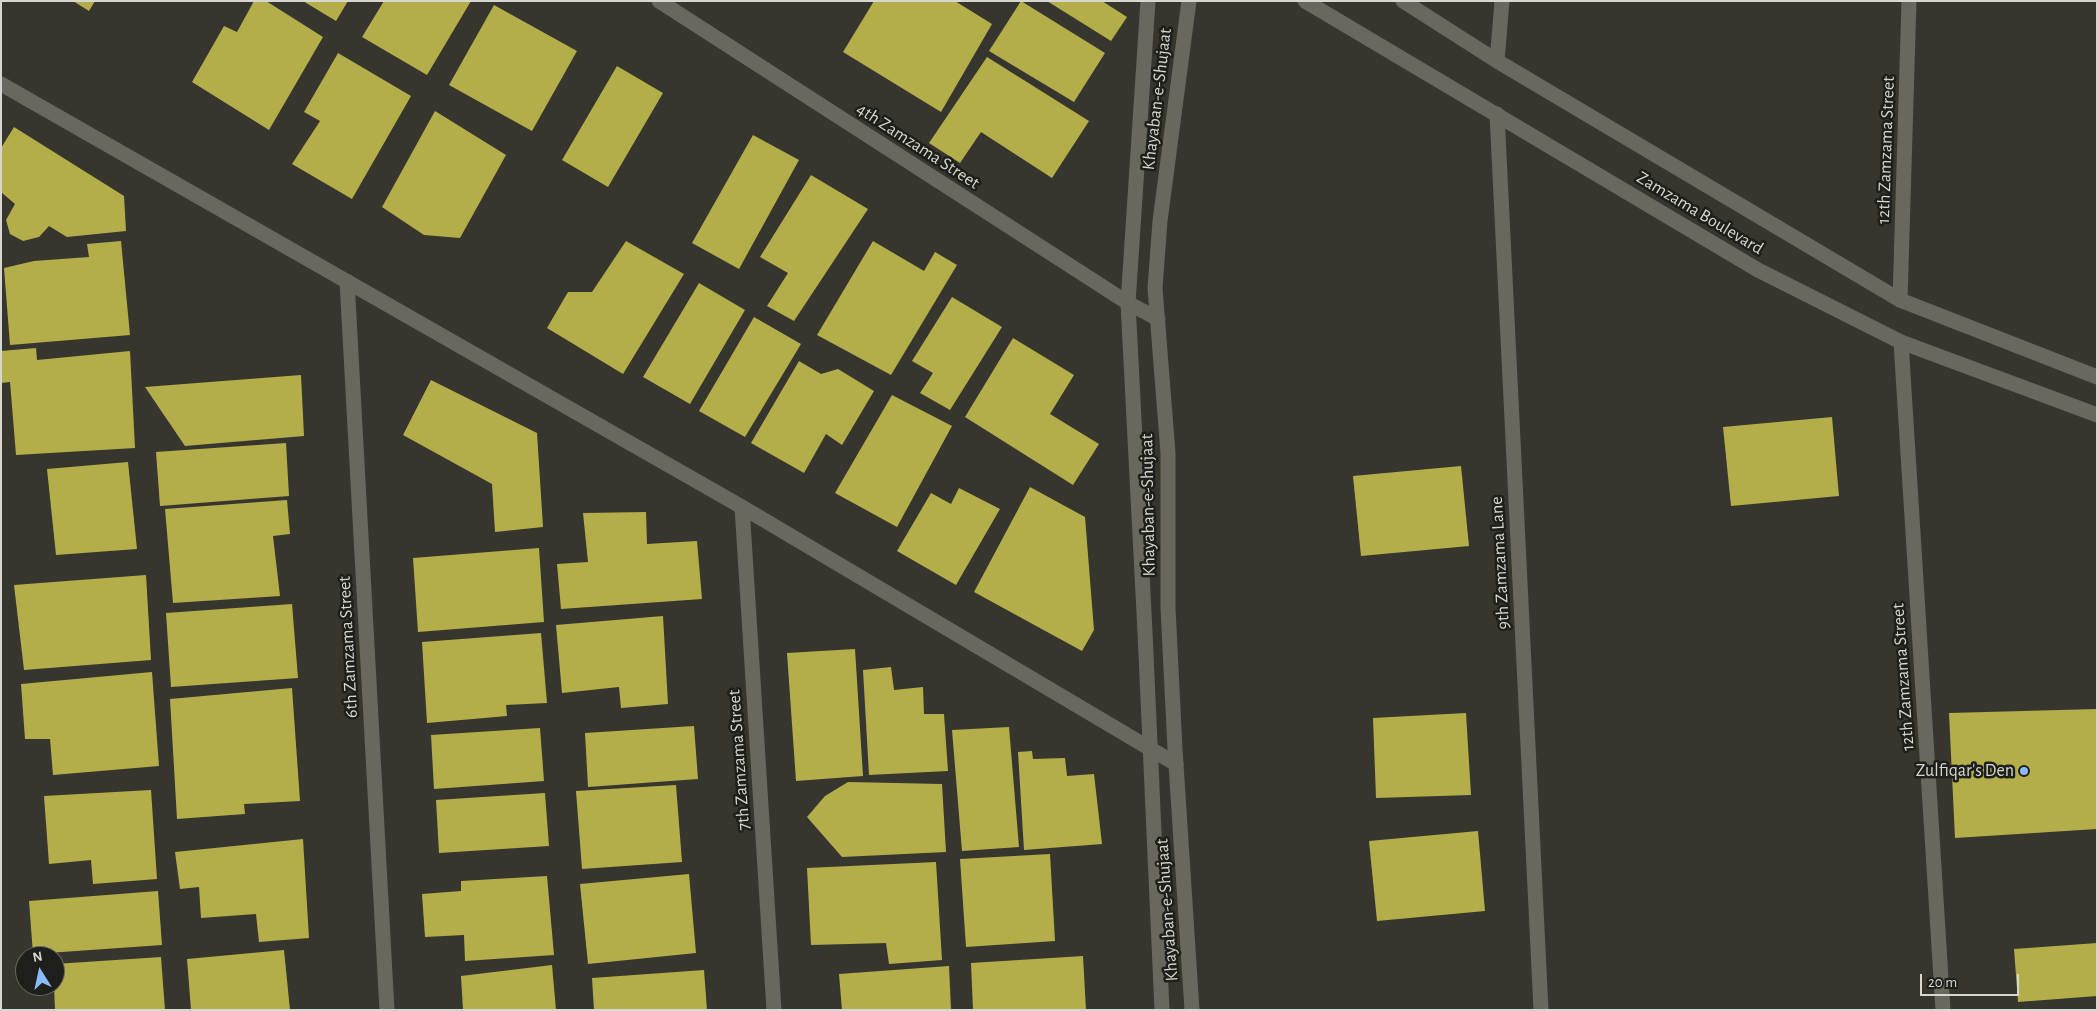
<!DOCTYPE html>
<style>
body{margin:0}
#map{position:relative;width:2098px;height:1011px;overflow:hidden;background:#37362e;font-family:"Alegreya Sans",sans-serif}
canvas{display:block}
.frame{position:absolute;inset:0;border:2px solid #d7d7d1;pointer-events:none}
.north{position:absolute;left:15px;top:946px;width:50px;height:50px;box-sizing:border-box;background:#1e1e1a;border:1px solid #686863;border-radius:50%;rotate:350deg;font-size:14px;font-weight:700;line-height:20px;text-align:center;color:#d7d7d1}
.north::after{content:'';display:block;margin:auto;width:18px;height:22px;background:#89bafc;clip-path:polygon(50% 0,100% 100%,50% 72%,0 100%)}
.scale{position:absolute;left:1920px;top:974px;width:99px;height:22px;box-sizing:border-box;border:2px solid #d7d7d1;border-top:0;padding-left:6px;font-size:15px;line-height:18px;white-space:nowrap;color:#d7d7d1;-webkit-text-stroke:4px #1e1e1a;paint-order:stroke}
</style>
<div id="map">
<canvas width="2098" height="1011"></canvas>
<div class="frame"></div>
<div class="north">N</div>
<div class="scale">20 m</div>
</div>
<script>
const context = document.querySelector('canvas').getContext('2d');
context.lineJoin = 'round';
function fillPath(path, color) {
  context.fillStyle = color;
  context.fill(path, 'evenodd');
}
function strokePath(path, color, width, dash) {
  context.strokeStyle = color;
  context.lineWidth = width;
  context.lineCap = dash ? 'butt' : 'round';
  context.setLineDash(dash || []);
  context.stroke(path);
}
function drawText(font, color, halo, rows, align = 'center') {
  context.font = font + ' "Alegreya Sans",sans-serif';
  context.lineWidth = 5;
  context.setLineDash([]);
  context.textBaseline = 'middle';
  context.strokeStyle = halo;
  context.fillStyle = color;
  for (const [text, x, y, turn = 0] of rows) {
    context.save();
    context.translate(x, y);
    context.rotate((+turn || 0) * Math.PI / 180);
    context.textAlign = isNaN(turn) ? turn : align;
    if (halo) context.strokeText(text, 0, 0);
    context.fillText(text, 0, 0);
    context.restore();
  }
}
const building = new Path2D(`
 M73 1H95L89 11Z
 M254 1H266L323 37 269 130 192 82 224 26 237 32Z
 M303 1H348L336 21Z
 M384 1H471L427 75 362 37Z
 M874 1H955L992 24 941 112 843 52Z
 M1021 1 1105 53 1074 102 989 51Z
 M1047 1H1102L1127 17 1111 41Z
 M494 5 577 51 532 131 449 85Z
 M338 53 411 96 352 199 292 164 320 121 304 112Z
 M987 57 1089 121 1052 178 981 132 960 163 929 143Z
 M617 66 663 93 608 187 562 160Z
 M435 111 506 155 460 238 424 235 382 207Z
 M14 127 124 196 126 231 67 237 49 226 39 237 23 241 10 234 6 220 15 204 1 192V148Z
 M753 135 799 160 739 269 692 243Z
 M811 175 868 209 794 321 767 306 788 273 760 257Z
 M121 241 130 335 10 345 4 268 34 261 89 257 87 244Z
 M626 241 684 274 623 374 547 328 568 292H592Z
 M873 241 924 271 935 252 957 265 891 375 817 335Z
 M699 283 745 310 690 404 643 377Z
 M952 297 1002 327 950 410 920 393 933 373 912 361Z
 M754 317 801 344 745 437 699 411Z
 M1013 338 1074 375 1050 414 1099 444 1073 485 965 417Z
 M36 348 37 360 130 351 135 448 16 455 10 382 1 383V351Z
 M799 361 821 374 838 369 874 391 842 445 826 434 804 473 751 443Z
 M301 375 304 436 185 446 145 387Z
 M431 380 537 433 543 527 495 532 492 484 403 435Z
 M892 395 952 426 897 527 835 493Z
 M1832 417 1839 496 1731 506 1723 427Z
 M286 443 289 496 160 506 156 452Z
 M128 462 137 549 56 555 47 469Z
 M1461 466 1469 546 1361 556 1353 476Z
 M1030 487 1085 517 1094 630 1082 651 974 592Z
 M959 488 1000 509 956 585 897 551 931 493 951 504Z
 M287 500 290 534 273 536 280 596 173 603 165 509Z
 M646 512 647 544 697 541 702 599 561 609 557 564 588 562 583 513Z
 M539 548 544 622 418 632 413 558Z
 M146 575 151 660 24 670 14 585Z
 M292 604 298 678 171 687 166 613Z
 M663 616 668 704 621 708 619 687 562 693 556 625Z
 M541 633 547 703 506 705 507 716 427 723 422 642Z
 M855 649 863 776 796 781 787 653Z
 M891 667 894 690 923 687 924 714H944L948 771 869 775 863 670Z
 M152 672 159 766 53 775 50 739H25L21 684Z
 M292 688 300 801 244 804 245 814 177 819 170 699Z
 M2097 709V829L1955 838 1949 713Z
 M1466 713 1471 795 1376 798 1373 718Z
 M694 726 698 779 588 787 585 733Z
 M1009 727 1019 847 962 851 952 730Z
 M540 728 544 781 434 789 431 735Z
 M1032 751 1033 759 1065 758 1067 776 1094 774 1102 844 1024 850 1018 752Z
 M848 782 942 784 946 852 842 857 807 817 825 796Z
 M676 785 682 862 582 869 576 791Z
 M151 790 157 879 93 884 91 860 49 864 44 796Z
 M545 793 549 846 439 853 436 800Z
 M1478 831 1485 911 1377 921 1369 841Z
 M303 839 309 938 259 942 256 914 201 918 199 887 180 889 175 852Z
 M1050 854 1055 941 966 947 960 859Z
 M936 862 942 960 889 964 886 943 811 945 807 868Z
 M689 874 696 953 588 964 580 884Z
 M547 876 554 955 465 961 464 935 425 937 422 894 461 891V881Z
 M158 891 162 945 33 954 29 901Z
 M2097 943V996L2018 1002 2014 949Z
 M284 950 290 1010H191L187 959Z
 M1083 956 1086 1010H973L971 963Z
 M161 957 165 1010H55L54 986 55 964Z
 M552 965 556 1010H463L461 976Z
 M949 966 951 1010H842L839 974Z
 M704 970 707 1010H594L592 978Z`);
const minor = new Path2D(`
 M659 1 1128 303 1158 319
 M1497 61 1502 1
 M1 84 742 507 1176 764
 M1497 114 1541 1010
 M347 281 387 1010
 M1900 300 1909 1
 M1901 342 1943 1010
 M742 507 774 1010`);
const secondary = new Path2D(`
 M1148 1 1128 303 1145 632 1162 1010
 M1189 1 1160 221 1155 288 1168 453V608L1175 749 1192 1010
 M1305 1 1758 270 1901 342 2097 415
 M1403 1 1497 61 1900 300 2097 377`);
const markers = [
 [2024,771,5,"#89bafc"]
];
const streetNames = [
 ["Khayaban-e-Shujaat",1157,99,-83],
 ["4th Zamzama Street",918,146,33],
 ["12th Zamzama Street",1886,150,-88],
 ["Zamzama Boulevard",1700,213,31],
 ["Khayaban-e-Shujaat",1148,505,-91],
 ["9th Zamzama Lane",1500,563,-93],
 ["6th Zamzama Street",348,647,-93],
 ["12th Zamzama Street",1903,677,-94],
 ["7th Zamzama Street",739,760,-94],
 ["Khayaban-e-Shujaat",1167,910,-94]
];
const poiNames = [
 ["Zulfiqar's Den",2014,771]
];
fillPath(building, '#b4ae4a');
strokePath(minor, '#68685e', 15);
strokePath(secondary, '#68685e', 15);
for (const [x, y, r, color] of markers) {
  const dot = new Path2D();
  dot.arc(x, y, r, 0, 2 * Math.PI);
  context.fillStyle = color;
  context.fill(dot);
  strokePath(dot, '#1e1e1a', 2);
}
drawText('18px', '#d7d7d1', '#1e1e1a', streetNames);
drawText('18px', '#d7d7d1', '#1e1e1a', poiNames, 'right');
</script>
